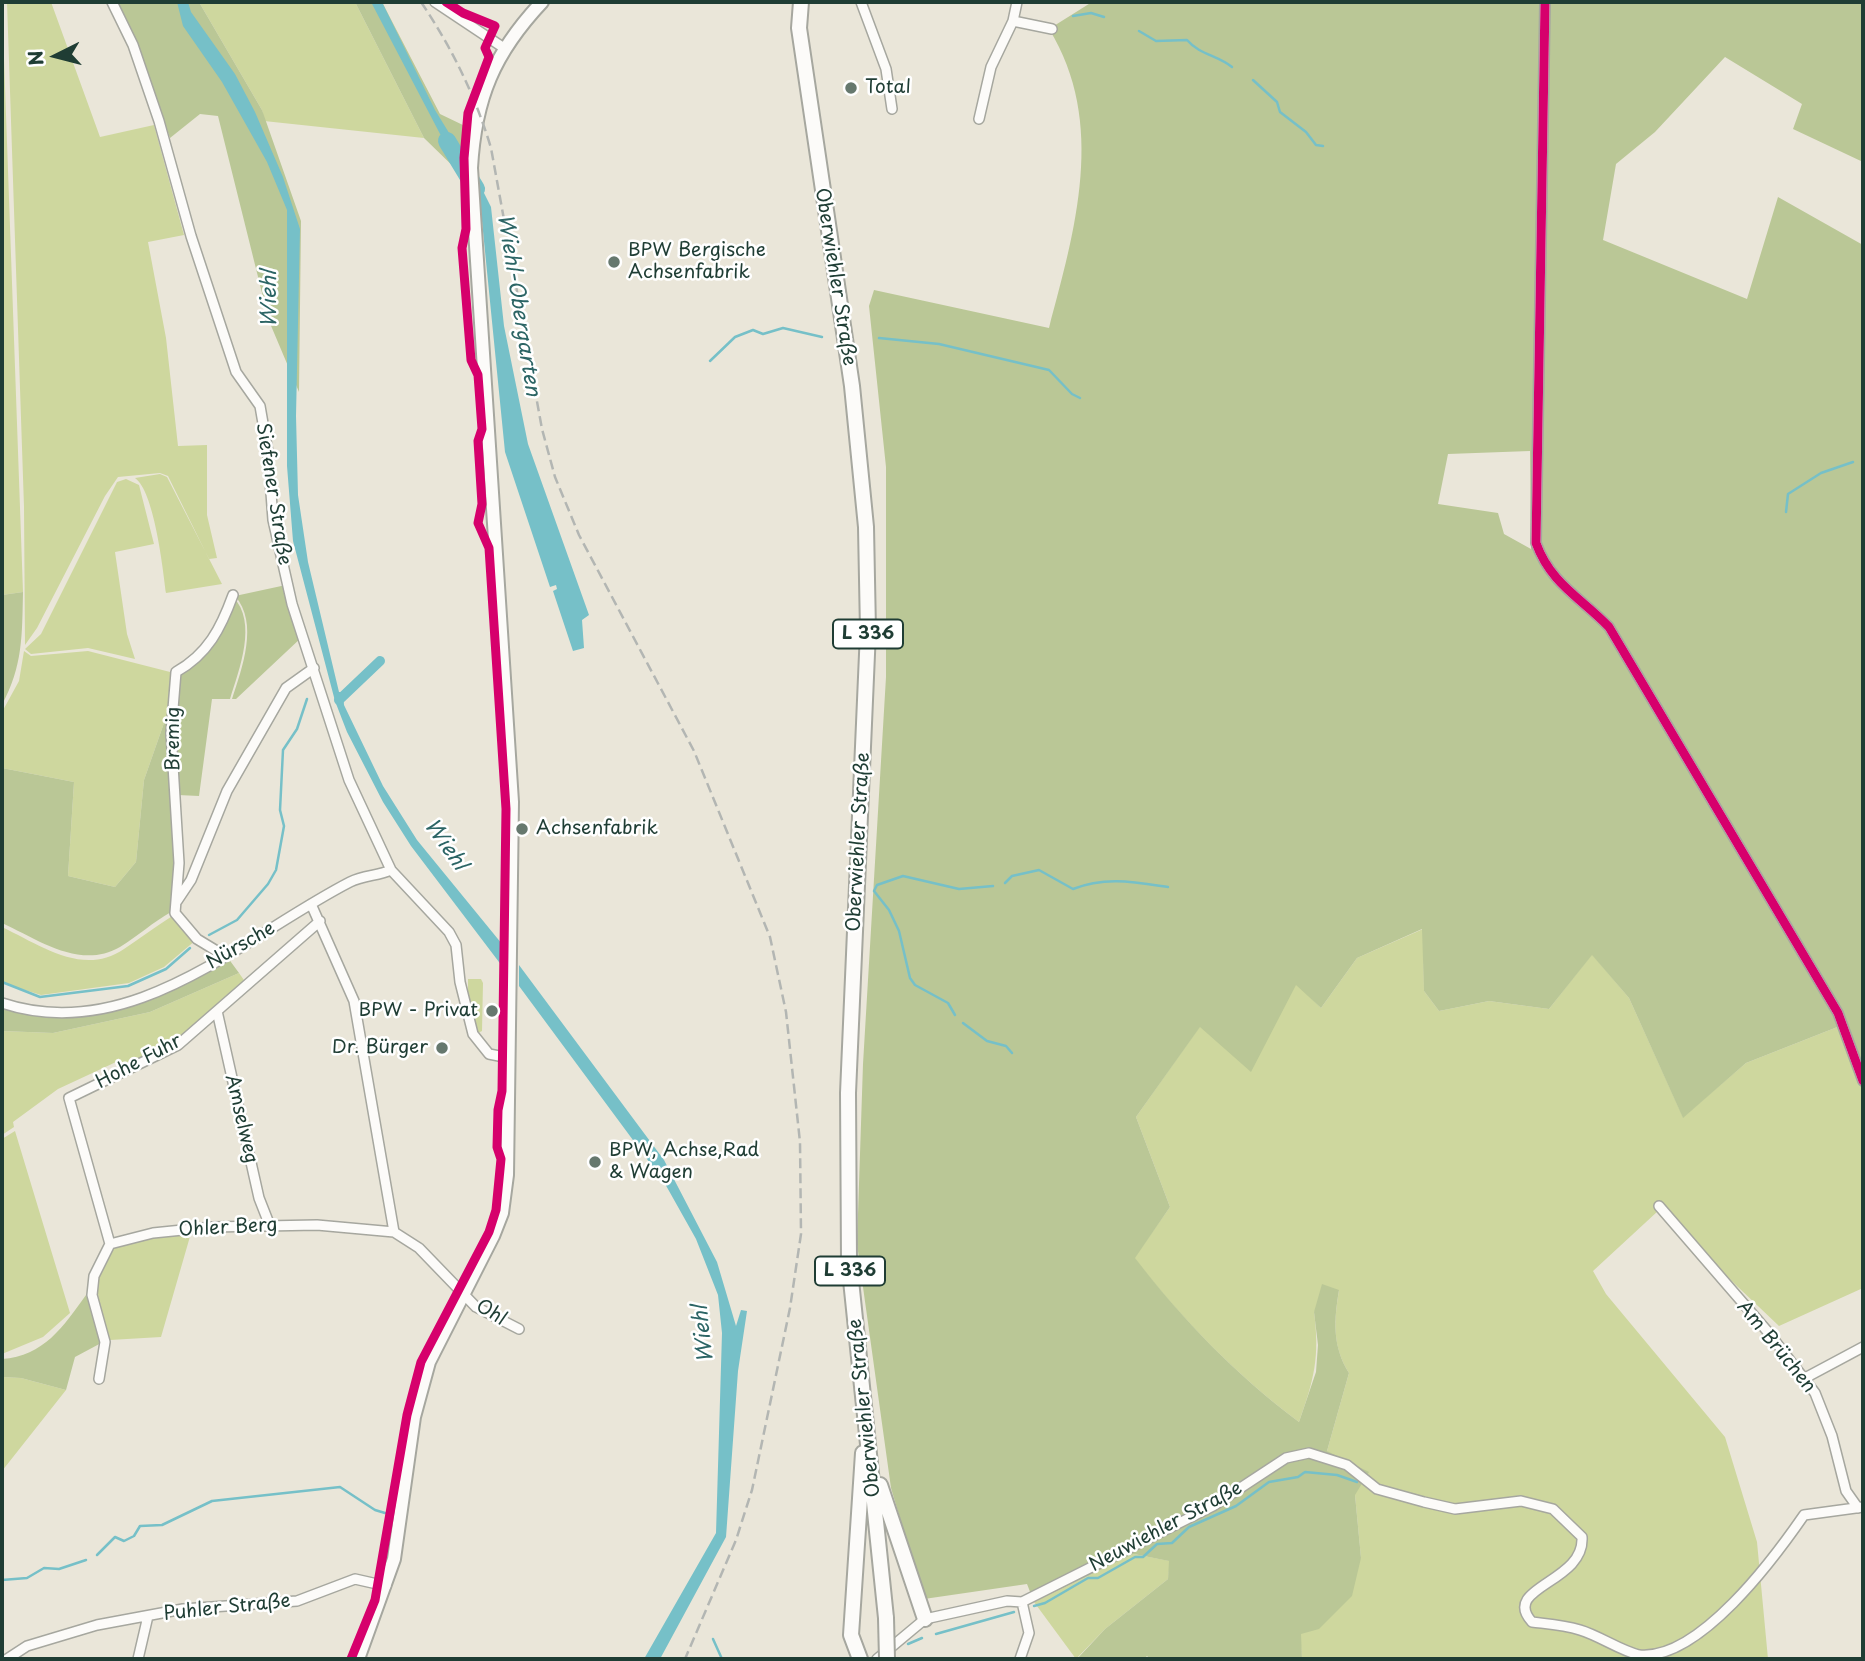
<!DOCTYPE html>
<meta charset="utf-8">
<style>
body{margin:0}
#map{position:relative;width:1865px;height:1661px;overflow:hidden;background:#eae6d9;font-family:"Playpen Sans",sans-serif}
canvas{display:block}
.frame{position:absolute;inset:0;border:4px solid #1f3d34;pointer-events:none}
.north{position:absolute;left:21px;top:21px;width:70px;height:70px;-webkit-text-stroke:5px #fff;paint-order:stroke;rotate:264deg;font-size:19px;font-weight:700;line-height:28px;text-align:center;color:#1f3d34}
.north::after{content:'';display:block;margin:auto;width:24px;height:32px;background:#1f3d34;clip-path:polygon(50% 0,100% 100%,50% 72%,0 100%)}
</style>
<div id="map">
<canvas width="1865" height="1661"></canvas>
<div class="frame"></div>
<div class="north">N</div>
</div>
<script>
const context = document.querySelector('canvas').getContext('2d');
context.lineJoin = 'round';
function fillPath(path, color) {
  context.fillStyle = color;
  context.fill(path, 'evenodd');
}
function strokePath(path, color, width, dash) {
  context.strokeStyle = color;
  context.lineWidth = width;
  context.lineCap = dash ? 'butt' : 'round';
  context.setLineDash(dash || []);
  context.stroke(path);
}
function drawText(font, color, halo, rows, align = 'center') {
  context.font = font + ' "Playpen Sans",sans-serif';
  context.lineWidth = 5;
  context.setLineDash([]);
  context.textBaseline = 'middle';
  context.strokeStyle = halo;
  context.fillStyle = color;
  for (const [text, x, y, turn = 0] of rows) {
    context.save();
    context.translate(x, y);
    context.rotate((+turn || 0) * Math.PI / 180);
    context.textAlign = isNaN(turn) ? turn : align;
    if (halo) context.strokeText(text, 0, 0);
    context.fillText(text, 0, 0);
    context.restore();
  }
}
const green = new Path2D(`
 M2 2 23 592 2 595Z
 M7 2H51L100 137 154 125 184 235 148 242 166 338 178 446 207 445V515L217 558 209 559 168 476 160 473 118 477 105 496 37 628 25 645 24 507Z
 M199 2H355L424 138 264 121 262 110Z
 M160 474 167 477 222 584 166 593C163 568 154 491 135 478Z
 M126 479 139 485 154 544 115 552 127 634 135 659 88 648 31 654 25 649 41 634 117 482Z
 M24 651 31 656 88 651 174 673 171 703 144 780 136 862 115 887 68 876 74 782 2 768V712L19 681Z
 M174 915 196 940 164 967 129 983 41 995 2 983V927C40 945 83 977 124 949 141 938 156 926 174 915Z
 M1423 929 1424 991 1439 1011 1489 1001 1549 1009 1592 954 1629 998 1683 1117 1746 1063 1845 1024 1863 1079V1288L1779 1326 1658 1211 1593 1271 1606 1294 1725 1437 1757 1542 1768 1659H1302L1300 1634 1361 1558 1355 1495 1327 1451 1349 1373C1332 1346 1334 1321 1339 1290L1314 1312C1320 1357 1314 1380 1299 1422 1236 1375 1183 1320 1134 1258L1170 1207 1136 1117 1200 1026 1297 984 1321 1008 1357 958Z
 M239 973 246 983 178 1041 119 1070 116 1062 58 1089 13 1122 14 1127 2 1135V1031L53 1033 150 1012Z
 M468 979H481L483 983 482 1031 478 1033 468 997Z
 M15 1131 70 1313 43 1337 2 1354V1139Z
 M191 1233 161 1337 110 1340C97 1302 90 1283 113 1248L155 1237Z
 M2 1377 21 1378 66 1390 2 1471Z
 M1134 1554 1170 1561 1168 1579 1105 1629 1076 1659 1034 1602Z`);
const forest = new Path2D(`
 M117 2H199L262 110 301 221 299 392 269 321 218 116 200 114 170 138 136 41Z
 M355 2H382L440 114 465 126 461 174 424 138Z
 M1092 2H1863V162L1793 129 1802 104 1725 57 1655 132 1616 164 1603 240 1747 299 1778 197 1863 245V1079L1845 1024 1746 1063 1683 1118 1629 998 1592 955 1549 1009 1489 1001 1439 1011 1424 991 1422 929 1357 958 1321 1008 1296 985 1251 1072 1200 1027 1136 1117 1170 1207 1135 1258C1183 1320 1236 1375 1299 1422L1316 1372 1318 1345 1314 1312 1322 1284 1339 1290C1334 1320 1332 1346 1349 1373L1327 1451 1369 1472 1355 1495 1361 1558 1352 1596 1319 1629 1301 1634 1302 1659H1150L1147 1656 1144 1659H1077L1105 1629 1168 1579 1169 1561 1134 1554 1034 1602 1027 1584 924 1599 891 1488 857 1244 863 1064 886 677V467L869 306 874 290 1049 328C1075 230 1107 123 1049 29ZM1530 451 1531 549 1504 534 1498 513 1438 504 1448 454Z
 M286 585 302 637 236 699H232C242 668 259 623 235 596Z
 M23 592C22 636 23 665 2 705V595Z
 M233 597C258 622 239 670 230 699H212L199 796 178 795 173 733 180 673 210 647Z
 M171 703 177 862 171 912C153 922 138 936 120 947 80 970 39 940 2 923V768L74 782 68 876 115 887 136 862 144 780Z
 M228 958 239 973 150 1012 53 1033 2 1031V1004L44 1016 116 1009 161 995Z
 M86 1295 103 1342 75 1357 66 1390 21 1378 2 1377V1359C44 1356 63 1327 86 1295Z`);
const water = new Path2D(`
 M177 2H188L191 12 235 74 255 112 283 177 300 229 296 416 298 495 308 562 339 692H343L344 705 383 786 417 840 502 944V966L411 846 383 802 347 732 335 701 293 541 287 466V210L267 162 222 82 183 26Z
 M371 2H382L435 110 462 154 461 174Z
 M478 181 491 207 504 326 528 444 589 615 582 620 584 648 573 651 553 591 557 589 556 585 550 587 505 452Z
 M519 965 664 1160 717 1262 736 1326 741 1310 747 1311 738 1371 726 1537 660 1659H644L716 1533 722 1333 718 1295 696 1239 664 1182 519 986Z`);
const stream = new Path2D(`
 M1073 16 1091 13 1104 17
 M1139 31 1156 41 1187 40C1200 55 1217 55 1232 67
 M1253 80 1277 102 1280 112 1306 132 1316 145 1323 146
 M879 338 939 344 1049 370 1072 394 1080 398
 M710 361 735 337 753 330 763 334 783 328 822 337
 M1786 512 1788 494 1821 473 1853 462
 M1005 883 1012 876 1039 870 1073 889C1105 876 1135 882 1168 887
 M209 935 237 920 268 884 276 870 284 826 280 810 283 750 297 729 307 699
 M2 982 40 997 128 986 166 969 190 948
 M955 1015 948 1003 915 985 910 978 899 931 889 910 874 891 877 885 903 876 959 889 993 886
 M963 1023 987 1041 1006 1046 1012 1053
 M97 1555 115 1537 124 1541 134 1536 140 1526 162 1525 212 1501 340 1487 375 1510 385 1513
 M2 1580 27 1578 44 1568 59 1569 86 1560
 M1034 1606 1045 1603 1088 1578H1098L1135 1557H1143L1157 1544 1172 1543 1189 1527 1236 1506 1269 1482 1298 1477 1305 1472 1337 1475 1357 1482
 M936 1634 1014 1612
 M713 1639 722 1659
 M908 1644 922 1638`);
const canal = new Path2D(`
 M339 700 380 661`);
const river = new Path2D(`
 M447 141 476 189`);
const street = new Path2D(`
 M112 2 133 45 159 121 191 236 236 372 260 406 268 452 273 520 292 604 349 780 391 870 449 932 456 945 460 982 473 1034 489 1054 509 1058
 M435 2 504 48
 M861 2 886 69 892 109
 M1545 2 1536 543C1551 584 1580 597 1609 627L1838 1013 1863 1081
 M1013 21 1052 29
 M979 119 991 67 1013 21 1017 2
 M177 901 191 880 227 791 286 688 314 668
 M311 904 354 1001 394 1232
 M225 956 197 939 175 913 179 863 171 733 176 672C208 654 221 628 233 595
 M2 1003C131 1046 243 937 350 882 364 875 378 876 391 870
 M217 1011 259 1198 270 1226
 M1659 1206 1768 1332 1815 1393 1832 1436 1846 1491 1858 1508
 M110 1244 69 1098 178 1045 320 921
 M1805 1378 1863 1347
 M99 1379 105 1342 92 1295 94 1276 110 1244 153 1233 212 1227 317 1225 394 1232 419 1248 476 1307 519 1329
 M7 1659 27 1646 97 1625 183 1609 297 1601 355 1579 386 1586
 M138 1659 148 1616
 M877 1659 925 1619 1007 1601 1022 1602 1213 1506 1286 1458 1309 1453 1347 1465 1377 1489 1424 1502 1455 1509 1521 1501 1553 1509 1582 1537C1585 1583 1500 1587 1532 1622 1548 1624 1564 1625 1580 1630 1600 1636 1619 1650 1639 1655 1699 1661 1775 1557 1804 1515L1863 1507
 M1020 1659 1029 1633 1022 1602`);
const secondary = new Path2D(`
 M358 1659 394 1559 414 1417 429 1362 493 1236 502 1213 507 1175 512 802 471 168C475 98 494 53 542 2`);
const primary = new Path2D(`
 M801 2 799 28 852 386 866 527 868 631 848 1093 849 1261 886 1618
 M880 1485 925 1619
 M860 1659 851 1635 863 1453`);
const rail = new Path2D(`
 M421 2C452 48 475 95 491 148L542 429 555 477 579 535 694 751 770 937 786 1012 800 1142 801 1234 790 1308 752 1490 736 1540 685 1659`);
const primaryBridge = new Path2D(`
 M886 1618 887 1659`);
const cycleway = new Path2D(`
 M1545 2 1536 543C1551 584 1580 597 1609 627L1838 1013 1863 1081
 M351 1659 375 1600 407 1415 421 1362 489 1232 496 1210 501 1159 497 1147 498 1110 502 1091 506 809 489 548 478 523 482 504 478 441 482 429 478 375 471 360 462 248 466 229 464 158 468 113 489 57 485 48 495 26 463 13 446 2`);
const markers = [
 [851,88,7,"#66786e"],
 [614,262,7,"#66786e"],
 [522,829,7,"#66786e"],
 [492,1011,7,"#66786e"],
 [442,1048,7,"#66786e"],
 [595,1162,7,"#66786e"]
];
const shields = [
 [868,634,70],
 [850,1271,70]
];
const shieldNames = [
 ["L 336",868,634],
 ["L 336",850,1271]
];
const poiNames = [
 ["Total",865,88],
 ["BPW Bergische",628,251],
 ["Achsenfabrik",628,273],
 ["Achsenfabrik",536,829],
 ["BPW - Privat",478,1011,"right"],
 ["Dr. Bürger",428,1048,"right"],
 ["BPW, Achse,Rad",609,1151],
 ["& Wagen",609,1173]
];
const streetNames = [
 ["Oberwiehler Straße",835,277,81],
 ["Siefener Straße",273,494,81],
 ["Bremig",174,739,-90],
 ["Oberwiehler Straße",859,842,-87],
 ["Nürsche",241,946,-30],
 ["Hohe Fuhr",139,1062,-28],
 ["Amselweg",241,1119,77],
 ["Ohler Berg",228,1228,-3],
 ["Ohl",491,1313,32],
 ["Am Brüchen",1776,1347,51],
 ["Oberwiehler Straße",865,1408,-96],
 ["Neuwiehler Straße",1166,1527,-28],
 ["Puhler Straße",227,1608,-6]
];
const waterNames = [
 ["Wiehl",270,299,-90],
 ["Wiehl-Obergarten",518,305,81],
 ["Wiehl",445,845,55],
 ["Wiehl",704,1334,-96]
];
fillPath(green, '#ced79e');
fillPath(forest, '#bac796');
fillPath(water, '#76c0c8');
strokePath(stream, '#76c0c8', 2.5);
strokePath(canal, '#76c0c8', 10);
strokePath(river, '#76c0c8', 18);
strokePath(street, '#a6a79f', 12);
strokePath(secondary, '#a6a79f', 16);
strokePath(primary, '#a6a79f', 18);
strokePath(street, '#fcfbf9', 9);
strokePath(secondary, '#fcfbf9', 12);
strokePath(primary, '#fcfbf9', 14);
strokePath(rail, '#b3b6b3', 2.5, [10, 5]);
strokePath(primaryBridge, '#a6a79f', 18, []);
strokePath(primaryBridge, '#fcfbf9', 14);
strokePath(cycleway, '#d6006c', 9);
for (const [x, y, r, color] of markers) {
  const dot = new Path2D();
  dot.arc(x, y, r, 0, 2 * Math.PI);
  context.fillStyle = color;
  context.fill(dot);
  strokePath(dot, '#fff', 2.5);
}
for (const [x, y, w] of shields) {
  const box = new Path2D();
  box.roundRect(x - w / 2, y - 14.5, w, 29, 5);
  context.fillStyle = '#fff';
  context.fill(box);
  strokePath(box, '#1f3d34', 2);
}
drawText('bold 18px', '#1f3d34', null, shieldNames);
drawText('19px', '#1f3d34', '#fff', poiNames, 'left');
drawText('19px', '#1f3d34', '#fff', streetNames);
drawText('italic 21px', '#2c6565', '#fff', waterNames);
</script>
